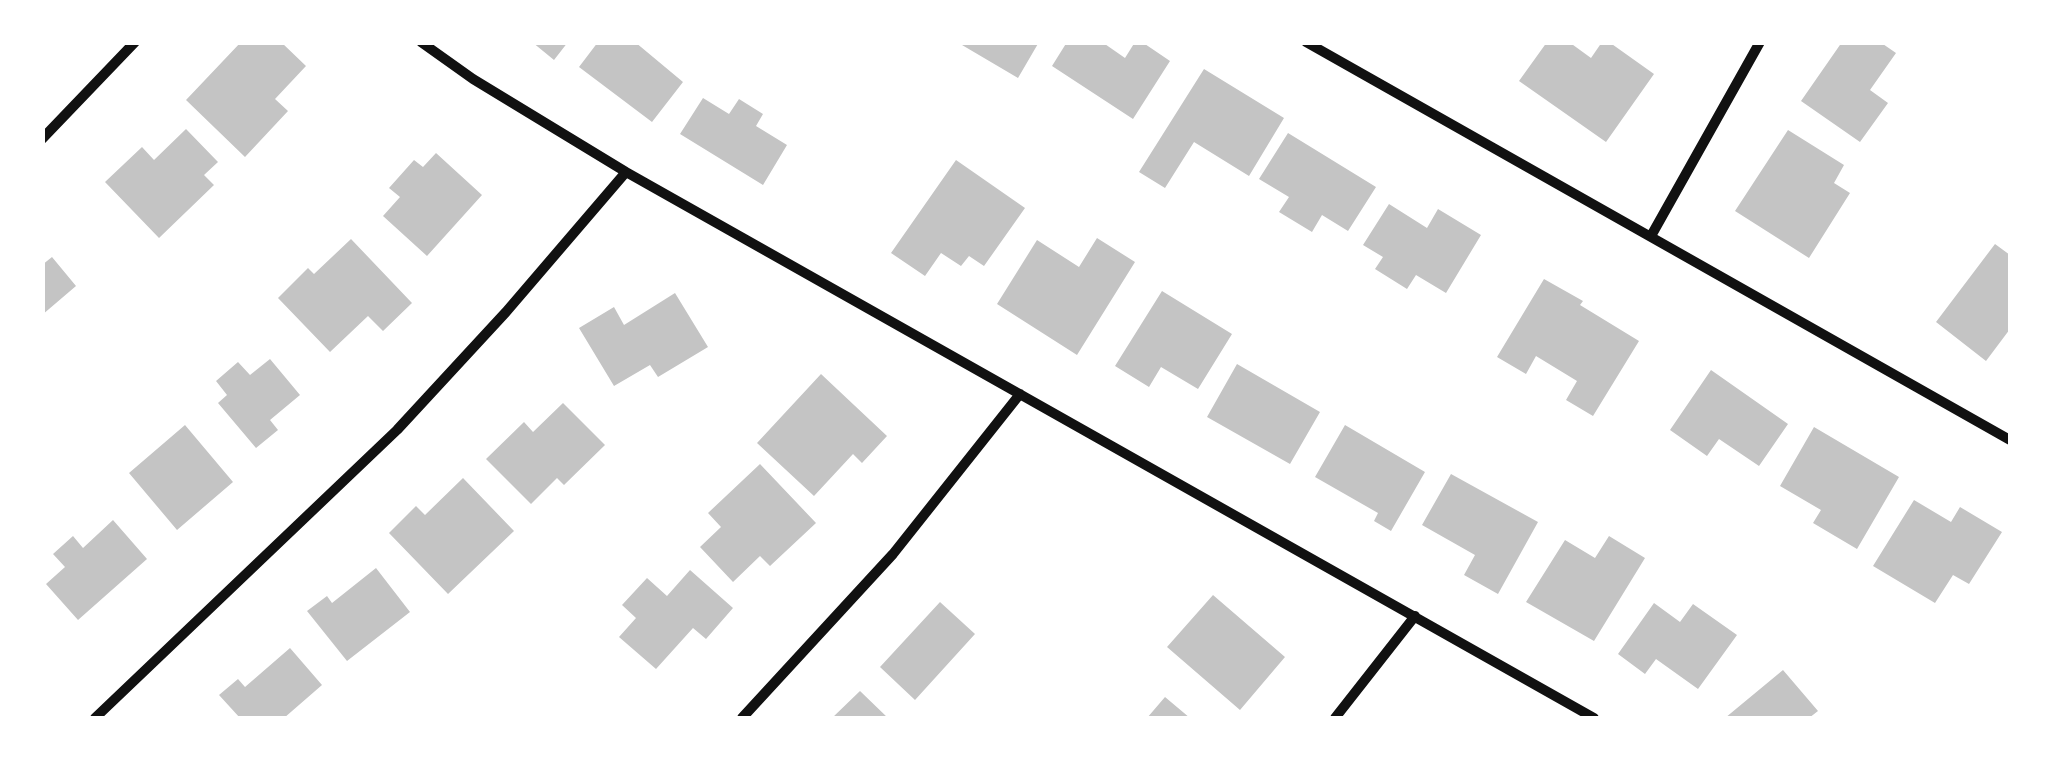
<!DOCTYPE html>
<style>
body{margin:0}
#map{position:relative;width:2053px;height:761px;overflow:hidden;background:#fff;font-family:"Nunito Sans",sans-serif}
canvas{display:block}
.frame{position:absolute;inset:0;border:45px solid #fff;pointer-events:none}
</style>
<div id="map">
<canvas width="2053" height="761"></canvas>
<div class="frame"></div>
</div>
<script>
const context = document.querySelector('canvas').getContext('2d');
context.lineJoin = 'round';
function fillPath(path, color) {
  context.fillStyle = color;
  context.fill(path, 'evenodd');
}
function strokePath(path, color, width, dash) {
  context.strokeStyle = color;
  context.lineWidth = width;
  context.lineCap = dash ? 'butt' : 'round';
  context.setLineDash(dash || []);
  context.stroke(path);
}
const building = new Path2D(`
 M241 42H281L306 66 275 99 288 111 245 157 186 100Z
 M532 42H568L554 60Z
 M598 42H635L683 82 652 122 579 67Z
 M964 42H1039L1018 78 962 45Z
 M1067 42H1102L1125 58 1135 42H1142L1170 61 1133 119 1052 66Z
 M1547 42H1569L1591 58 1602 42H1609L1654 74 1606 142 1519 81Z
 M1842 42H1880L1896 53 1870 90 1888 103 1860 142 1801 101Z
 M1204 69 1284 118 1249 176 1194 142 1165 188 1139 172Z
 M703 98 729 114 739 99 763 114 756 126 787 145 763 185 680 134Z
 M186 129 218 162 204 175 214 185 159 238 105 182 142 147 154 160Z
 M1788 130 1844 165 1834 183 1850 193 1809 258 1735 211Z
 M1288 133 1376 187 1348 231 1322 215 1312 232 1279 212 1289 197 1259 179Z
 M436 153 482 195 427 256 383 216 400 197 389 188 414 160 423 167Z
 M956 160 1025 208 984 266 969 256 961 266 941 253 925 276 891 253Z
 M1389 204 1427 228 1438 209 1481 235 1446 293 1416 275 1407 289 1375 269 1383 257 1363 245Z
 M1097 238 1135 262 1077 355 997 304 1037 240 1079 267Z
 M351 239 412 303 383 331 368 316 330 352 278 298 308 268 314 274Z
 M1995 244 2010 255V329L1986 361 1936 322Z
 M52 257 76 286 42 315V265Z
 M1544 279 1583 301 1580 305 1639 341 1593 416 1566 400 1577 381 1536 356 1526 374 1497 357Z
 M1162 291 1232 334 1198 389 1161 367 1149 387 1115 366Z
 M675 293 708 347 658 377 650 365 614 386 579 328 614 307 624 325Z
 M270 359 300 395 270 420 278 430 256 448 218 403 227 395 216 381 238 362 250 375Z
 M1237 364 1320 412 1290 464 1207 417Z
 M1711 370 1788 424 1759 466 1719 439 1707 456 1670 430Z
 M821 374 887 436 862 463 853 454 814 496 757 443Z
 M563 403 605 445 564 485 557 478 531 504 486 459 524 422 533 432Z
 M185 425 233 482 177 530 129 473Z
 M1345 425 1425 472 1391 531 1374 521 1378 513 1315 477Z
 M1814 427 1899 477 1857 549 1813 523 1821 510 1780 486Z
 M760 464 816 523 770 566 760 556 733 582 700 547 721 527 708 513Z
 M1451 474 1538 522 1498 594 1464 575 1475 555 1422 525Z
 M463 478 514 531 448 594 389 533 416 506 425 515Z
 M1914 500 1951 522 1960 507 2002 532 1969 584 1953 575 1935 603 1873 566Z
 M113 520 147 559 78 620 46 584 65 567 53 554 73 536 83 548Z
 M1609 536 1645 558 1594 641 1526 602 1565 540 1595 558Z
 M376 568 410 612 347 661 307 611 327 596 332 603Z
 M690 570 733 608 706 639 693 628 656 669 619 637 636 618 622 605 647 578 667 596Z
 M1213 595 1285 657 1240 710 1167 647Z
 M940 602 975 634 915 700 880 667Z
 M1654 603 1680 622 1693 604 1737 635 1698 689 1656 659 1645 674 1618 654Z
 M290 648 322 685 284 718H240L219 695 238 679 245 687Z
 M1783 670 1818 711 1809 718H1725Z
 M860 691 888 718H832Z
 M1165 697 1190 718H1147Z`);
const minor = new Path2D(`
 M421 42 473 79 626 172 1594 718
 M1306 42 2010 440
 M42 139 135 42
 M1651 236 1760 42
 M95 718 397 430 506 312 626 172
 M742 718 893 554 1020 394
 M1335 718 1415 616`);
fillPath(building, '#c4c4c4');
strokePath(minor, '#111', 10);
</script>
